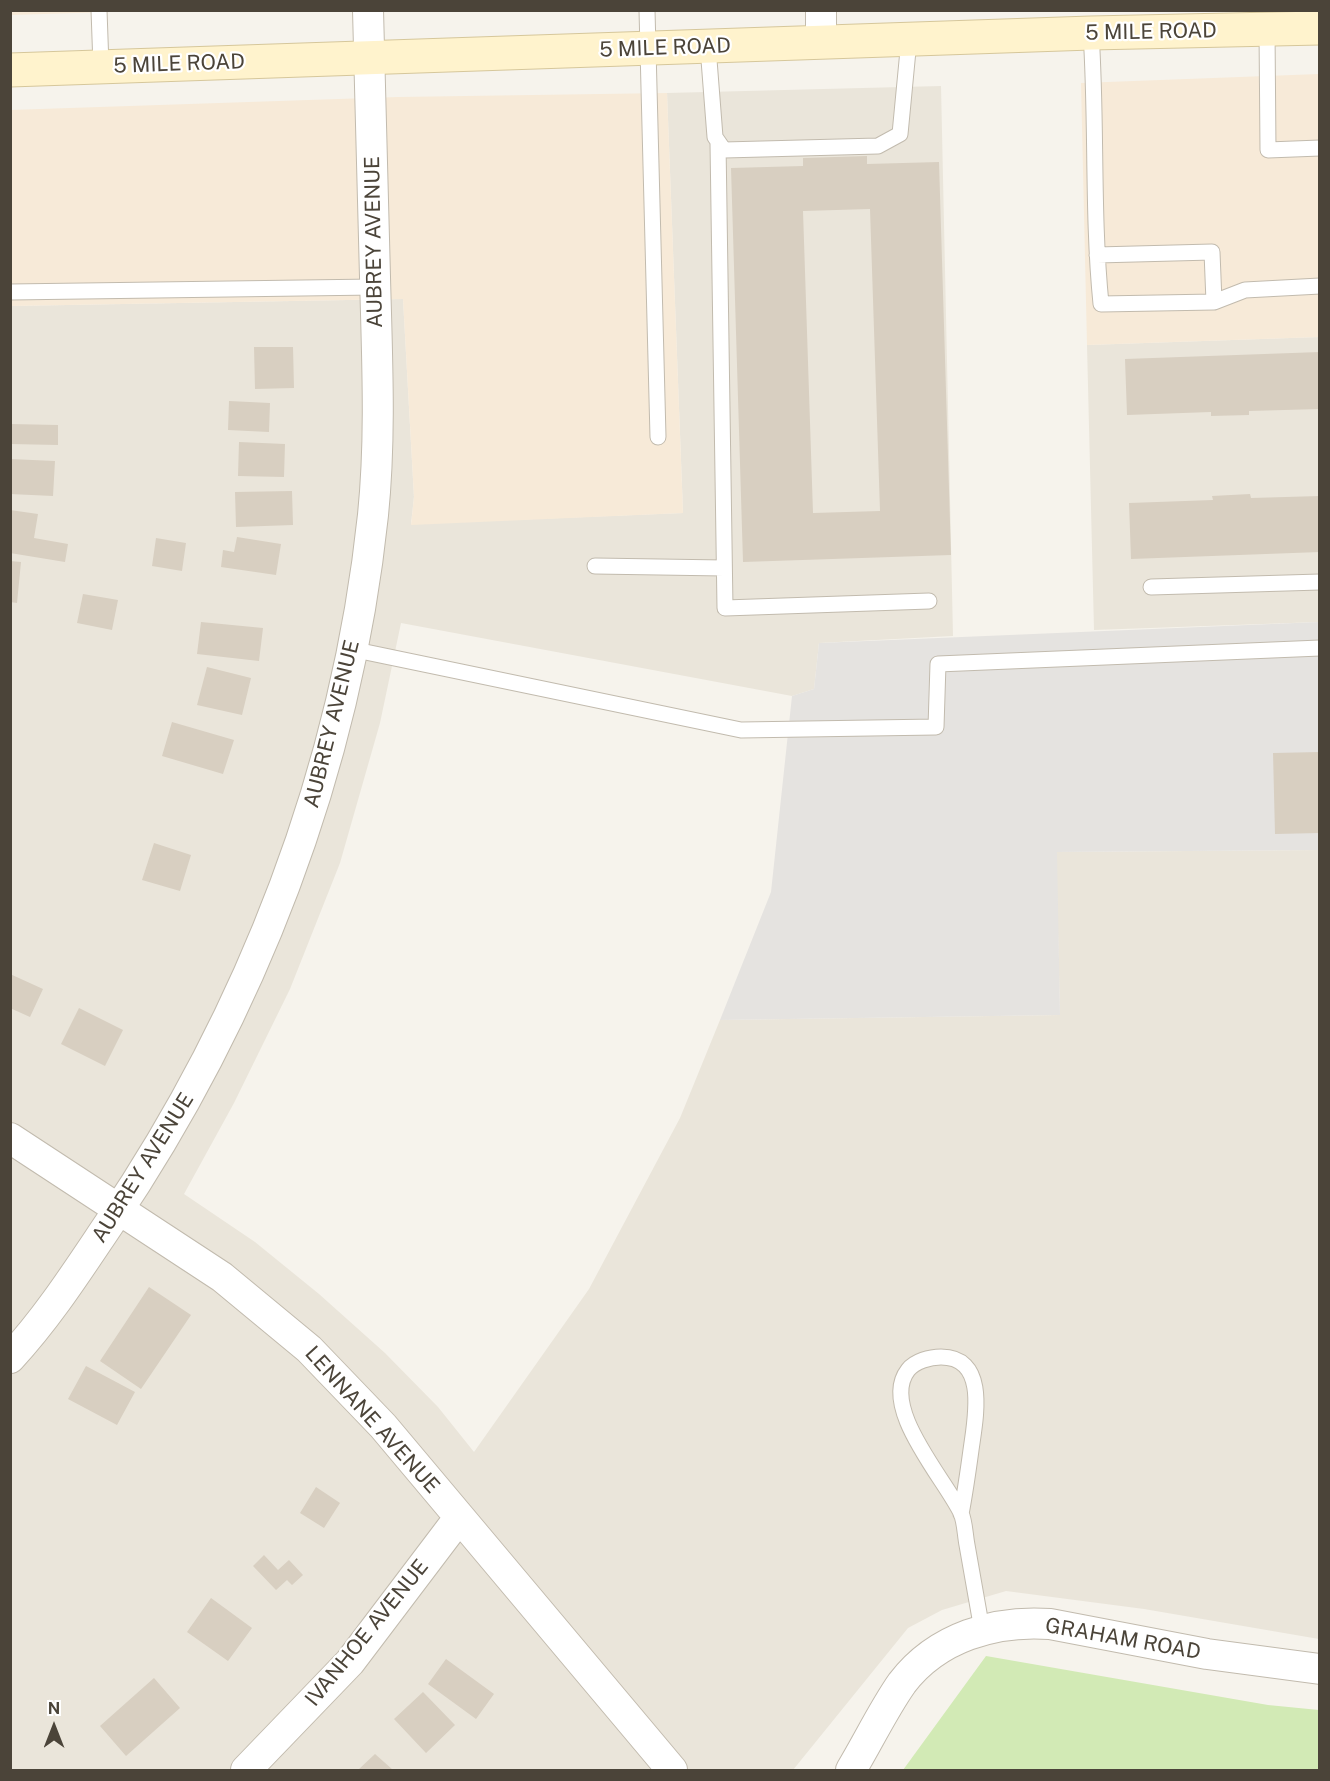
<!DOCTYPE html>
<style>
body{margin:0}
#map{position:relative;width:1330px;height:1781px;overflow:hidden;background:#f6f3ec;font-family:"Public Sans",sans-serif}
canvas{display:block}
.frame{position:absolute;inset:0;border:12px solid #4b4439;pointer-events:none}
.north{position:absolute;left:24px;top:1697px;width:60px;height:60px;-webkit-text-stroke:4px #fff;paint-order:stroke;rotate:0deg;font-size:16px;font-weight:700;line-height:24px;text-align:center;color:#4b4439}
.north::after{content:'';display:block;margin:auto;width:21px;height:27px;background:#4b4439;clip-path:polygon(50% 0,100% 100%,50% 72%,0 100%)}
</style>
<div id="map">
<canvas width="1330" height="1781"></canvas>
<div class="frame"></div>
<div class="north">N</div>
</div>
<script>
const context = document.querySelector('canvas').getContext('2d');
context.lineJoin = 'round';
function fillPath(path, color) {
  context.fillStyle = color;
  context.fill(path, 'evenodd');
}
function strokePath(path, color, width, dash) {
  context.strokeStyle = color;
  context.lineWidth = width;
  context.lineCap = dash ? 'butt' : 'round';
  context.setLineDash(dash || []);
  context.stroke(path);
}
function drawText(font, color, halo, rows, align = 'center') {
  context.font = font + ' "Public Sans",sans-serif';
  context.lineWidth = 4.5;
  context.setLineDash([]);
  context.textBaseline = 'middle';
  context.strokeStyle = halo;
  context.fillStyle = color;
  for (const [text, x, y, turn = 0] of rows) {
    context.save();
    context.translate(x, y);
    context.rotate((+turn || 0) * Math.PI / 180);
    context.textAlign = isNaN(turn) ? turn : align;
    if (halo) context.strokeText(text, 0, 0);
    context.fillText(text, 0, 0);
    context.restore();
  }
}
const residential = new Path2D(`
 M941 86 953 636 819 643 814 689 792 696 401 623 380 723 340 863 290 989 234 1103 184 1194 255 1242 319 1294 385 1353 438 1407 474 1452 589 1289 680 1118 720 1020 1060 1015 1056 852 1319 850V1639L1144 1609 1006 1591 942 1610 908 1628 793 1770H11L10 306 403 299 414 497 411 524 683 513 667 93Z
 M1319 337V622L1094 630 1087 345Z`);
const commercial = new Path2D(`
 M11 10 142 11 11 15Z
 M1319 74V337L1087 345 1081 83Z
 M667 93 683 513 411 525 414 497 403 299 11 306 10 110 398 97Z`);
const green = new Path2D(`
 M986 1656 1268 1705 1319 1710V1770H903Z`);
const parking = new Path2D(`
 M1319 622V850L1057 852 1060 1015 720 1020 771 892 792 696 814 689 819 643Z`);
const building = new Path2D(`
 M867 156V164L939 162 951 555 743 562 731 168 803 166V158ZM870 209 880 511 813 513 803 211Z
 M254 347H293L294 388 255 389Z
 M1320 352V409L1249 411V415L1211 416V412L1127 415 1125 359Z
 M229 401 270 403 269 432 228 430Z
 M10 424 58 425V445L10 444Z
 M239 442 285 444 284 477 238 476Z
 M10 459 55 461 53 496 10 494Z
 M292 491 293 525 236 527 235 492Z
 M1250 494 1251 498 1320 496V552L1131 559 1129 503 1213 500 1212 496Z
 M10 510 38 514 34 538 68 544 65 562 10 553Z
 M237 537 281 544 276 575 221 567 223 550 234 552Z
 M156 538 186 543 182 571 152 566Z
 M10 561 21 562 17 603 10 602Z
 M83 594 118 600 112 630 77 623Z
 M201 622 263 628 259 661 197 654Z
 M207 667 251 678 242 715 197 705Z
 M172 722 234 740 223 774 162 756Z
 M1320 752V833L1275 834 1273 753Z
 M154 843 191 855 180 891 142 880Z
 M10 974 43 989 30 1017 10 1008Z
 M79 1008 123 1030 105 1066 61 1044Z
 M149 1287 191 1315 141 1389 100 1361Z
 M86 1366 135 1392 117 1425 68 1399Z
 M316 1487 340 1503 324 1528 300 1513Z
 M264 1555 278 1570 289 1560 303 1575 292 1585 287 1580 276 1590 253 1566Z
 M211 1598 252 1628 228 1661 187 1632Z
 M446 1659 494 1694 476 1719 428 1684Z
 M154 1678 180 1708 126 1756 100 1726Z
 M423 1692 455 1725 426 1753 394 1719Z
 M375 1754 393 1770H358Z`);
const service = new Path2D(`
 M99 10 101 66
 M647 10 658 437
 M1267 30 1268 150 1320 148
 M1091 33C1097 123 1092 214 1101 304L1214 302 1245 290 1320 286
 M708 47 715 137 724 150 878 146 900 134 909 40
 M718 143 725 608 929 601
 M1097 255 1212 252 1214 302
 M10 292 375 287
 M595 566 724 568
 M1151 587 1320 582
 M351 649 741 730 936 727 938 664 1320 648
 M961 1514C965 1493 968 1472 971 1450 975 1420 989 1357 941 1357 930 1357 915 1361 908 1370 879 1407 945 1479 961 1513 965 1522 965 1535 967 1545 972 1573 977 1602 982 1630`);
const minor = new Path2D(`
 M821 10V43
 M10 1138 222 1277 309 1349 383 1426 672 1770
 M10 1358C48 1317 78 1270 109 1224 252 1013 346 770 373 515 381 436 377 357 375 277 373 188 371 99 368 10
 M246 1770 350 1662 459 1518
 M851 1770C868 1742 883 1710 902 1683 937 1637 995 1620 1050 1624L1207 1654 1320 1669`);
const secondary = new Path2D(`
 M10 70 1091 33 1320 28`);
const streetNames = [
 ["5 MILE ROAD",1151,32,-1],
 ["5 MILE ROAD",665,48,-2],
 ["5 MILE ROAD",179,64,-2],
 ["AUBREY AVENUE",374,242,-91],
 ["AUBREY AVENUE",332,724,-76],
 ["AUBREY AVENUE",143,1168,-58],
 ["LENNANE AVENUE",372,1420,48],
 ["IVANHOE AVENUE",367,1633,-51],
 ["GRAHAM ROAD",1123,1639,10]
];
fillPath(residential, '#eae5da');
fillPath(commercial, '#f7ead8');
fillPath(green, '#d2eab5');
fillPath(parking, '#e5e3e0');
fillPath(building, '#d8cfc1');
strokePath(service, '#c2bbae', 17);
strokePath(minor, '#c2bbae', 32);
strokePath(secondary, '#d6c79b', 35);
strokePath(service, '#fff', 15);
strokePath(minor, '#fff', 30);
strokePath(secondary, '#fff3cd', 33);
drawText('21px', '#4b4439', '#fff', streetNames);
</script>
